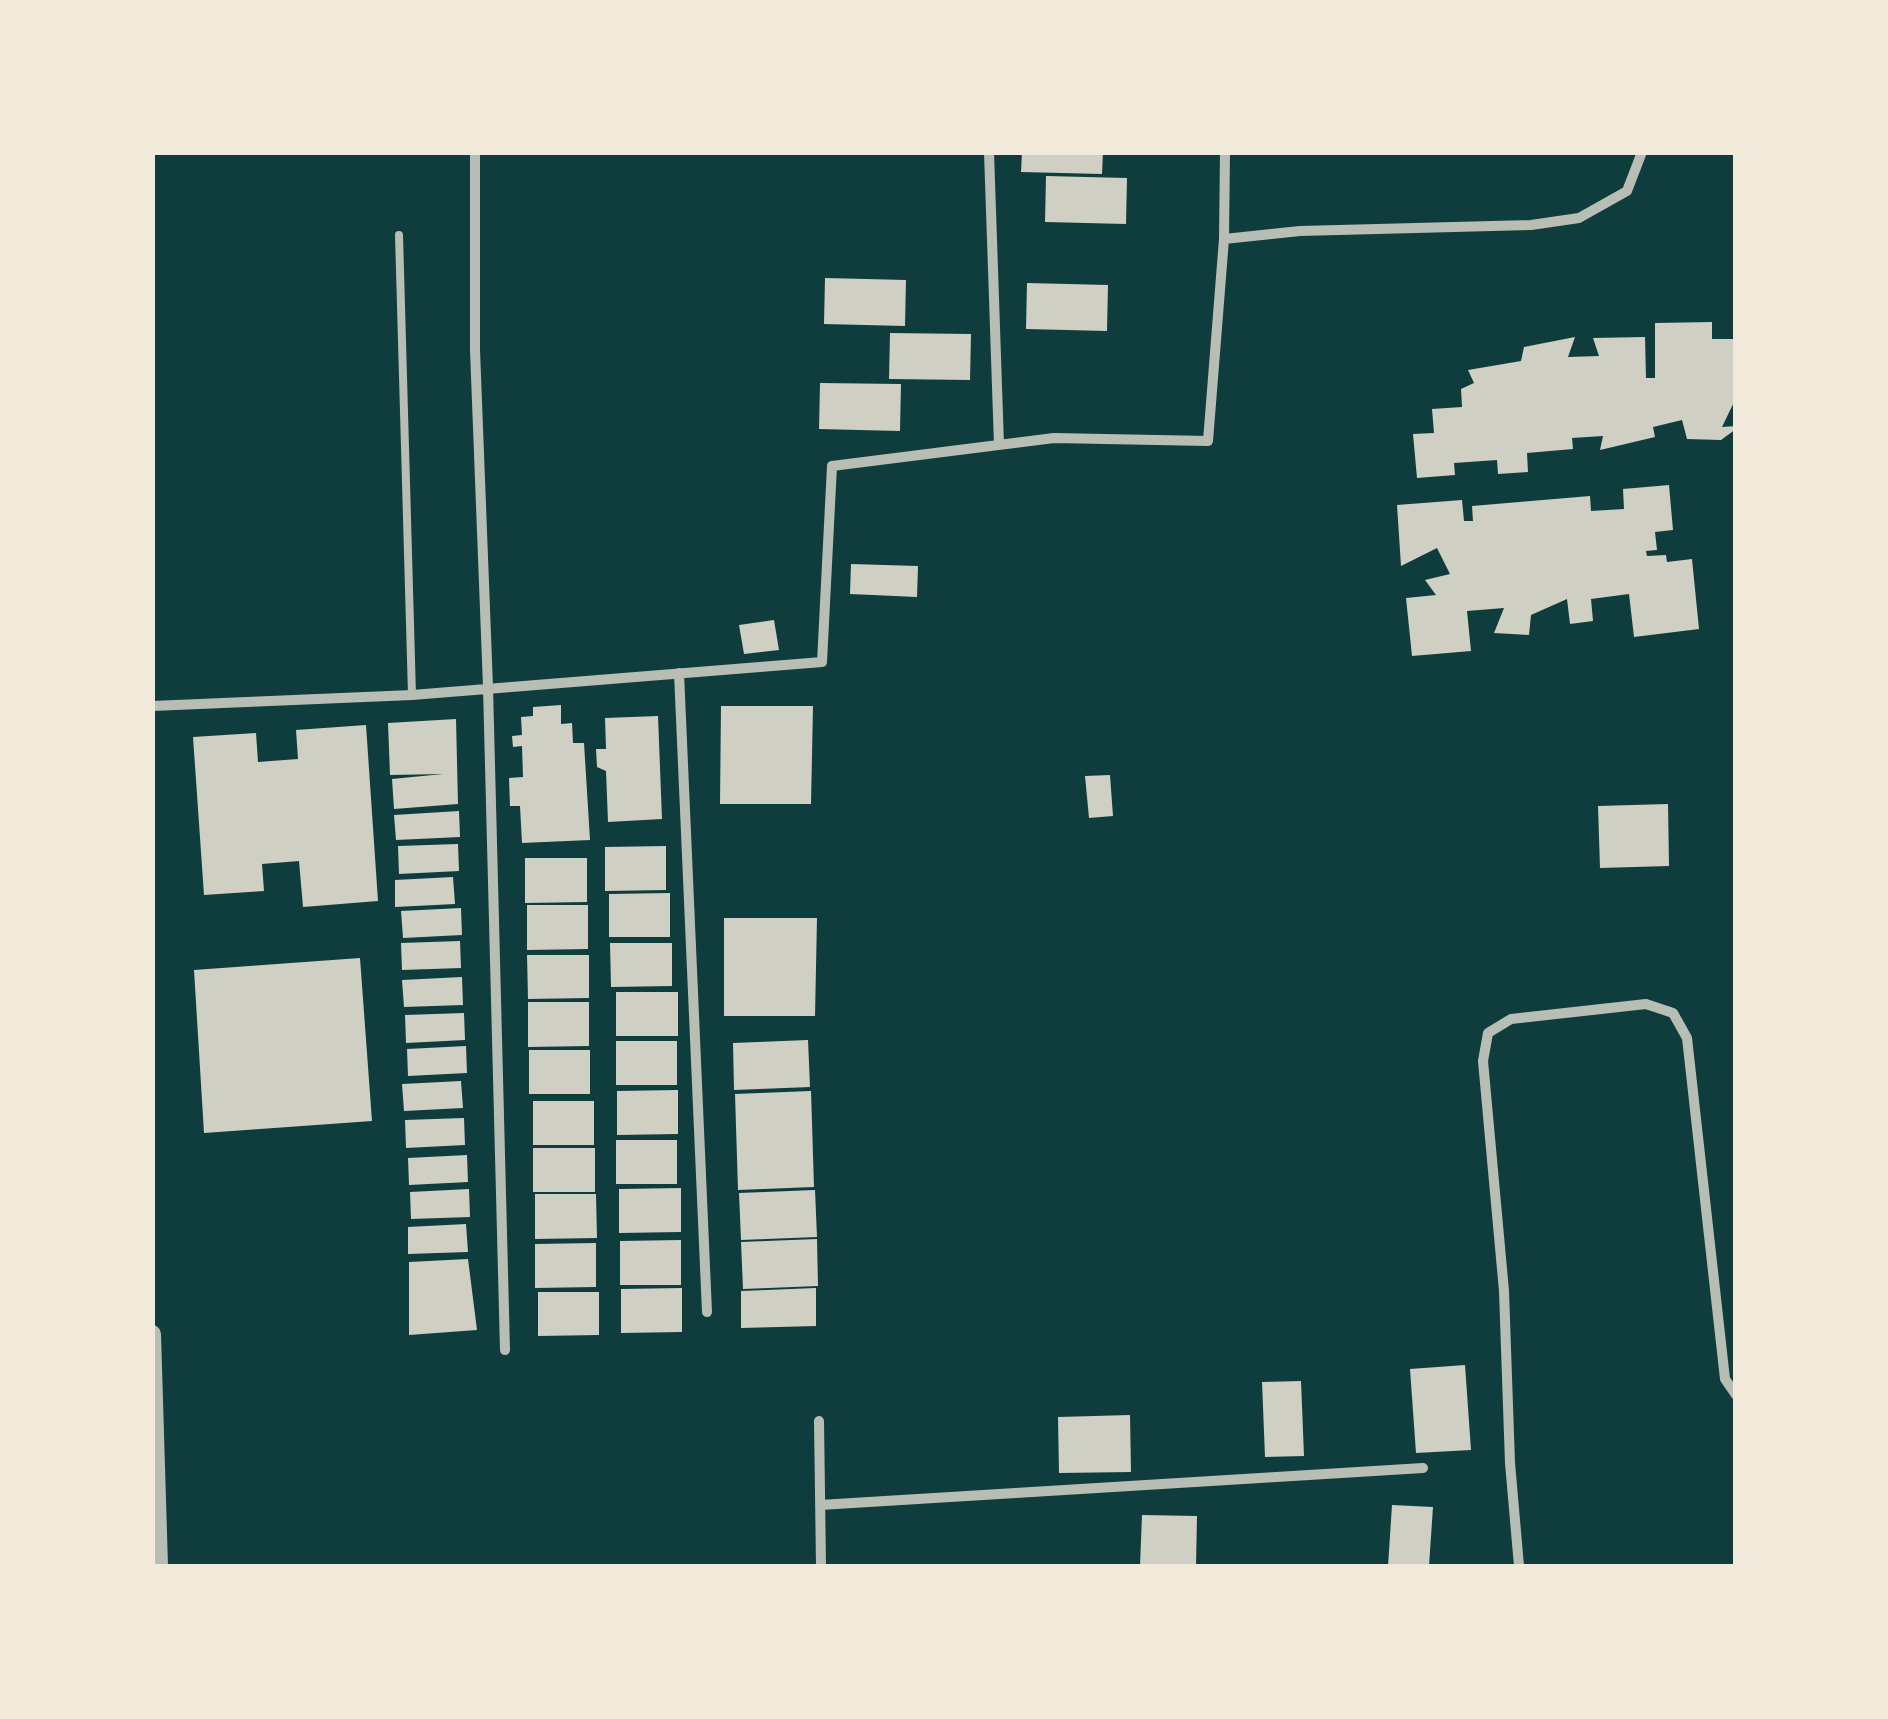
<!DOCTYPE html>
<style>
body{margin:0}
#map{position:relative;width:1888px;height:1719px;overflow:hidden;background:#0f3d3e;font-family:Literata,serif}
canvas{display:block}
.frame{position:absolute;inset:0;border:155px solid #f1e9da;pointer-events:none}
</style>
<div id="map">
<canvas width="1888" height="1719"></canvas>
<div class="frame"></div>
</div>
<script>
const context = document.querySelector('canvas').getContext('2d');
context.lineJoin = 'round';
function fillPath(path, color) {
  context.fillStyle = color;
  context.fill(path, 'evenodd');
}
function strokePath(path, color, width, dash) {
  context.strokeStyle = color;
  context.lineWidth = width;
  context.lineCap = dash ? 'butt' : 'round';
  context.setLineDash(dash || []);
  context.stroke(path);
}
const building = new Path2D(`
 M1022 152H1103L1102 174 1021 172Z
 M1046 176 1127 178 1126 224 1045 222Z
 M825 278 906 280 905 326 824 324Z
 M1027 283 1108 285 1107 331 1026 329Z
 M1712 322V339H1736V398L1722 427 1736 426V429L1721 440 1687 439 1682 420 1653 427 1655 437 1600 450 1603 436 1572 438 1573 449 1527 453 1528 472 1498 474 1497 460 1454 463 1455 475 1417 478 1413 434 1434 433 1432 409 1462 407 1461 389 1474 383 1468 370 1521 361 1524 347 1575 337 1568 357 1599 356 1593 338 1645 337 1646 378H1655V323Z
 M890 333 971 334 970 380 889 379Z
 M820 383 901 384 900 431 819 429Z
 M1669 485 1673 530 1655 532 1657 550 1646 551 1647 556 1666 555 1667 562 1692 559 1699 629 1634 637 1629 594 1591 599 1593 621 1570 624 1567 599 1531 615 1529 635 1494 633 1504 608 1467 611 1471 651 1412 656 1406 598 1436 595 1425 580 1450 574 1437 548 1401 566 1397 505 1462 500 1464 521H1473L1472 506 1590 496 1591 511 1624 509 1623 489Z
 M851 564 918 566 917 597 850 594Z
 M774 620 779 650 744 654 739 625Z
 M561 705V724L572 723 573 743H584L590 840 522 843 520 806H510L509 778 523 777 522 746 513 747 512 736 522 735 521 717 533 716V707Z
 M721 706H813L811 804H720Z
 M658 716 662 819 608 822 606 771 597 767 596 749H606L605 718Z
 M456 719 458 804 394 809 392 779 443 774 390 775 388 723Z
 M366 725 378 901 303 907 299 861 262 864 264 891 204 895 193 737 256 733 258 762 298 759 296 730Z
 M1110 775 1113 816 1089 818 1085 776Z
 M1668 804 1669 866 1600 868 1598 806Z
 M459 811 460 837 396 840 394 815Z
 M458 844 459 871 399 874 398 846Z
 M666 846V890L605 891V847Z
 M525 858H587V902L525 903Z
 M453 877 455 904 395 907V880Z
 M670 893V937H609V894Z
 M527 905H588V949L527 950Z
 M461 908 462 935 403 938 401 911Z
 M724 918H817L815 1016H724Z
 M460 941 461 968 402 970 401 943Z
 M610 943H672V986L611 987Z
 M527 955H589V998L528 999Z
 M360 958 372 1121 204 1133 194 970Z
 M462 977 463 1005 404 1007 402 980Z
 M616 992H678V1036H616Z
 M528 1002H589V1046L528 1047Z
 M464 1013 465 1040 406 1043 405 1015Z
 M808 1040 810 1087 734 1090 733 1043Z
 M616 1041H677V1085H616Z
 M466 1046 467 1073 408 1076 407 1049Z
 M529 1050H590V1094H529Z
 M461 1081 463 1108 404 1111 402 1084Z
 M678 1090V1134L617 1135V1091Z
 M811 1091 814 1187 738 1190 735 1094Z
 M533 1101H594V1145H533Z
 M464 1118 465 1145 406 1148 405 1120Z
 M616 1140H677V1184H616Z
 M533 1148H595V1192H533Z
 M467 1155 468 1182 409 1185 408 1158Z
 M681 1188V1232L619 1233V1189Z
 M469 1189 470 1217 411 1219 410 1192Z
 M815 1190 817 1237 741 1240 739 1193Z
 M535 1194H596L597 1238 535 1239Z
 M466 1224 468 1252 408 1254V1227Z
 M817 1239 818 1286 743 1289 741 1242Z
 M681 1240V1285H620V1241Z
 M596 1243V1287L535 1288V1244Z
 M468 1259 477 1330 409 1335V1262Z
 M682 1288V1332L621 1333V1289Z
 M816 1288V1326L741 1328V1291Z
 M538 1292H599V1335L538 1336Z
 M1465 1365 1471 1450 1416 1453 1410 1369Z
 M1301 1381 1304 1456 1265 1457 1262 1382Z
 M1130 1415 1131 1472 1059 1473 1058 1417Z
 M1392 1505 1433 1507 1429 1566H1388Z
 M1142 1515 1197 1516 1196 1566H1140Z`);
const service = new Path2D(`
 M399 235 412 695`);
const minor = new Path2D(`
 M475 152V350L488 687 505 1350
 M989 152 999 445
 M1224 239 1225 152
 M679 673 707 1312
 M152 706 412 695 822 662 832 466 1054 438 1208 441 1224 239 1300 231 1531 225 1579 218 1627 191 1642 152
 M819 1421 821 1566
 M820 1505 1423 1468
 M1519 1566 1510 1463 1504 1291 1483 1061 1488 1033 1511 1019 1646 1004 1673 1013 1687 1038 1725 1379 1736 1395`);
const tertiary = new Path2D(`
 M152 1334 159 1566`);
fillPath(building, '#cfcfc3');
strokePath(service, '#b8beb3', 8);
strokePath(minor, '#b8beb3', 10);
strokePath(tertiary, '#b8beb3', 18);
</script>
